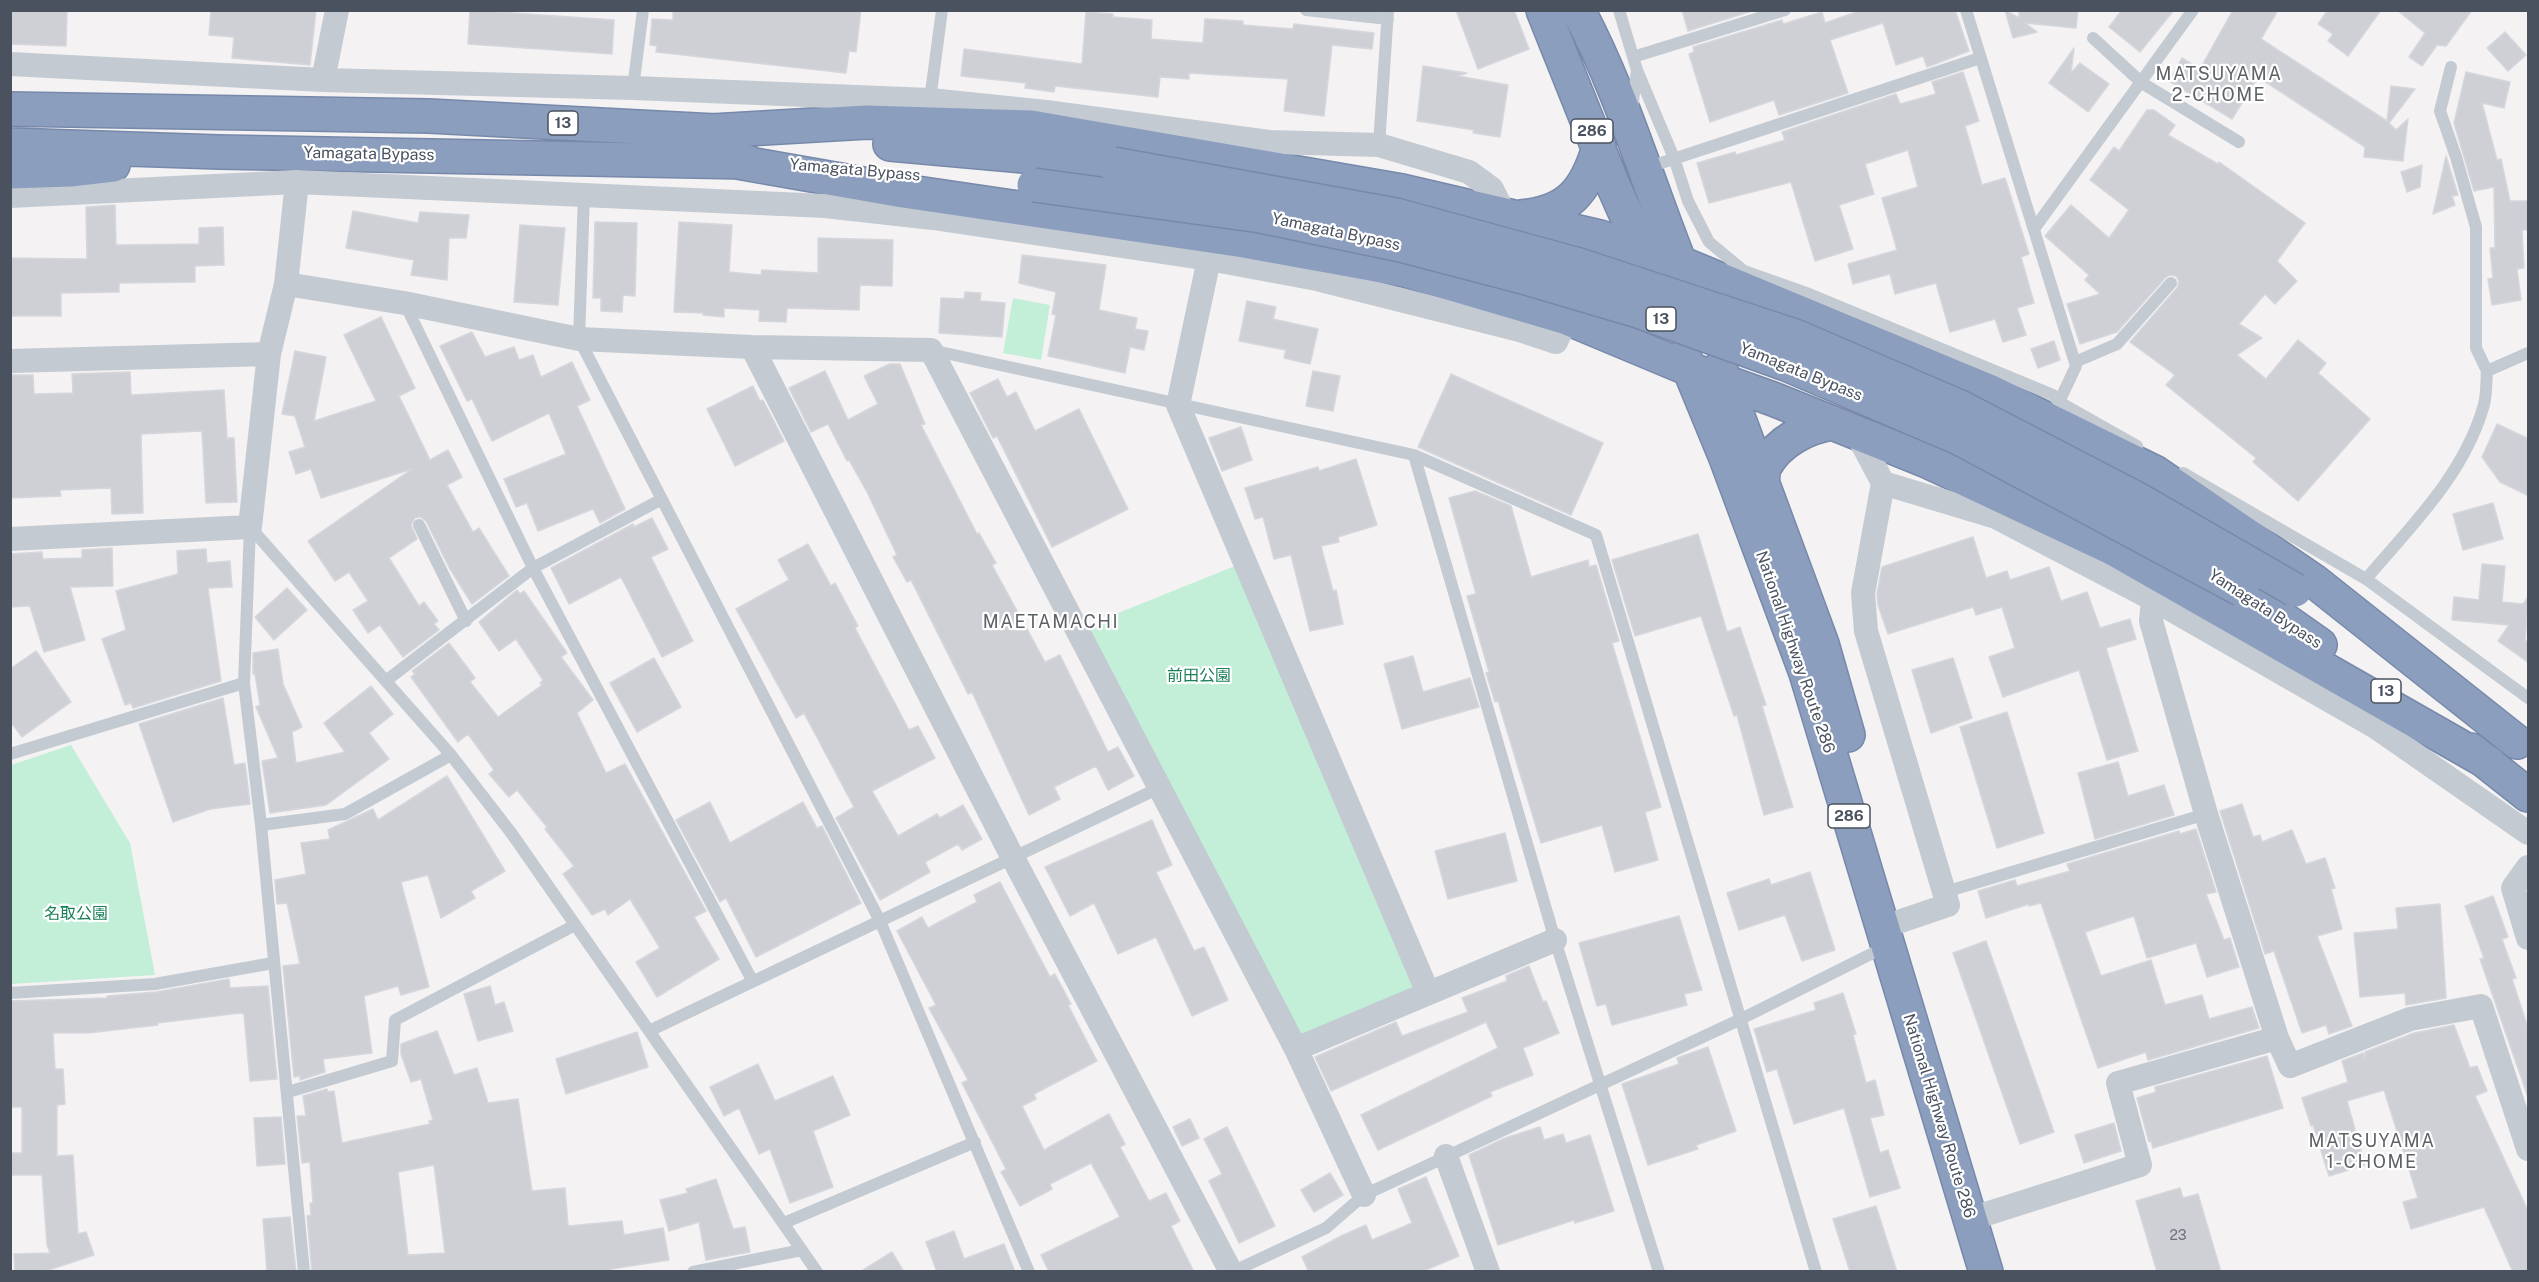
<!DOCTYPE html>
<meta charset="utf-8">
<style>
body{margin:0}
#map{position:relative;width:2539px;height:1282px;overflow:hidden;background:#f4f2f2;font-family:"Public Sans",sans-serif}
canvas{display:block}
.frame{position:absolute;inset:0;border:12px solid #4a525f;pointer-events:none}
</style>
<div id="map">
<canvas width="2539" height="1282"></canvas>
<div class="frame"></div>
</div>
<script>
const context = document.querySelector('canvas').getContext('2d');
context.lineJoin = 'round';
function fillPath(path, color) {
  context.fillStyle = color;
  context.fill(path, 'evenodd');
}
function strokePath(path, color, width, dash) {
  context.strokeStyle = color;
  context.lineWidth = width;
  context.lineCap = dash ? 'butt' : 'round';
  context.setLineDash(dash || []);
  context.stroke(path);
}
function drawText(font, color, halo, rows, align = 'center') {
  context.font = font + ' "Public Sans","Noto Sans JP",sans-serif';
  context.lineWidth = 4.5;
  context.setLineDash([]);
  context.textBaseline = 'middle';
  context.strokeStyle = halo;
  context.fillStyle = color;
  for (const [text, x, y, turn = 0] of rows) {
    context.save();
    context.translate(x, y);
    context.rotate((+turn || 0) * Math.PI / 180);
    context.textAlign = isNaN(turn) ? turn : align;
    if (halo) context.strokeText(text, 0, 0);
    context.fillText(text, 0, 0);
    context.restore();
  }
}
const green = new Path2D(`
 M1013 298 1050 305 1041 360 1003 353Z
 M1245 562 1428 993 1296 1049 1076 630Z
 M71 745 130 843 155 975 11 984V765Z`);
const building = new Path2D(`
 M10 10H67L66 46 10 44Z
 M211 10H316L310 65 232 58 234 37 209 35Z
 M470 10 614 20 612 54 468 44Z
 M673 10H861L856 52 849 51 846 73 656 52 657 46 650 45 652 19 673 20Z
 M1456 10H1514L1529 49 1478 69Z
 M1682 10H1755L1688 31Z
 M1862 10H1955L1969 51 1927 67 1923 56 1896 65 1883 23 1830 40 1848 93 1779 115 1774 100 1710 122 1689 54 1694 52 1693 47 1782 20 1783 24 1822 12 1825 23Z
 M2005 10 2019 18V10H2078L2076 28 2025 23 2037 32 2013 38Z
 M2122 10H2174L2140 52 2109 27Z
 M2233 10H2278L2261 39 2387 121 2391 86 2415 89 2389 123 2396 130 2408 119 2403 161 2364 157 2365 147 2258 77 2232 119 2169 81 2182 58 2200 69Z
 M2328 10H2381L2348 56 2328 41 2333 34 2318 24Z
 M2397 10H2472L2446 46 2437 45 2422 66 2409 57 2425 33Z
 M1086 12 1113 14V17L1152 20 1151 39 1203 43 1205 19 1243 21V25L1293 29 1294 24 1374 33 1372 49 1332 45 1324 116 1284 111 1288 79 1189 73V79L1160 77 1158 97 1055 86 1054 92 1025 88 1026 83 961 76 964 49 1082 64Z
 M2505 32 2526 55 2508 71 2487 48Z
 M2074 48 2071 73 2080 63 2109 84 2088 112 2049 83Z
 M1423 66 1467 73 1458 76 1508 85 1500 137 1473 133 1474 130 1417 121Z
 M1963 72 1979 121 1965 126 1982 185 2005 178 2029 254 2021 257 2034 303 2017 308 2026 335 2003 342 1995 319 1950 332 1936 283 1895 294 1890 274 1853 284 1848 264 1897 250 1882 198 1918 187 1908 150 1865 164 1874 194 1839 205 1853 249 1815 261 1791 182 1709 203 1697 163 1735 152 1736 155 1785 140 1782 132 1896 94 1900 104 1936 94 1932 82Z
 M2466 72 2510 82 2504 108 2482 103 2497 160 2501 159 2510 201H2529V230H2522L2524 268 2517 269 2521 300 2492 305 2488 279 2493 278 2490 248H2495L2494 187 2474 191 2454 123Z
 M2147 110H2154L2175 125 2168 135 2218 164 2219 162 2305 223 2277 261 2297 281 2275 304 2265 294 2239 324 2262 338 2237 355 2266 379 2298 340 2326 363 2318 373 2370 419 2298 501 2253 462 2256 458 2166 385 2175 375 2130 342 2177 288 2179 281 2176 276 2169 275 2165 278 2117 332 2080 344 2067 304 2100 294 2085 280 2089 275 2045 236 2071 205 2109 238 2129 210 2090 180 2114 147 2119 151Z
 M2446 156 2458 195 2452 196 2455 205 2433 214Z
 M2422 165 2420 187 2407 192 2401 172Z
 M115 205 116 245 199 244V228L223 227 224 265 195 266V282L119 283V292L61 293V316H10V258L87 259 86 207Z
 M353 211 418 223 420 212 469 215 466 238H449L447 280 411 275 414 260 346 248Z
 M595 222 637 223 635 296 623 295 622 312 601 311V298H593Z
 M679 222 732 225 729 272 761 275 762 270 818 273V238L893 240 892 286 860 285 859 310 787 308 786 322 759 321 760 310 724 308V317L703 315 704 313 674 312Z
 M520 225 565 228 558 305 514 302Z
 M1022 255 1106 265 1099 310 1137 318 1135 329 1148 331 1144 350 1130 347 1125 373 1048 356 1056 315 1052 314 1056 292 1019 283Z
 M965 292 981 293 980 301 1005 303 1002 337 939 333 941 298 964 299Z
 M1247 301 1276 307 1273 319 1318 329 1310 364 1284 358 1286 350 1239 341Z
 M381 317 415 388 399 396 430 460 448 450 462 477 447 485 473 532 479 528 509 576 472 604 450 569 426 521 420 517 415 518 411 525 417 539 389 558 419 606 424 602 438 621 434 624 439 630 403 657 380 625 368 633 353 610 368 601 349 572 335 581 308 541 412 469 321 498 311 469 296 474 289 452 305 447 295 416 282 414 295 351 326 357 314 421 376 401 344 335Z
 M472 332 485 357 514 347 519 360 533 355 541 377 572 362 590 400 577 406 625 509 600 523 593 509 538 531 527 503 516 507 504 479 566 454 549 413 492 441 472 399 467 401 440 346Z
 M2054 341 2060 360 2038 368 2031 349Z
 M890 364H900L925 424 921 425 977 534 979 533 996 563 992 565 1045 662 1060 655 1108 752 1118 747 1134 776 1108 790 1096 766 1054 787 1060 799 1029 815 972 692 968 694 911 580 907 582 893 557 897 555 867 492 849 460 847 461 828 424 811 432 789 388 825 371 848 420 878 404 864 376Z
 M1313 371 1340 376 1333 411 1306 406Z
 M130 372 131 395 224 390 227 438H234L237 502 206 503 202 431 141 434 143 513 112 514 111 488 60 490 61 496 10 498V375H33L34 394 73 393 72 374Z
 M1451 374 1603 443 1571 515 1418 447Z
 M998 379 1007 397 1016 392 1035 431 1079 409 1128 509 1052 547 997 436 993 438 970 393Z
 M753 386 760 401 763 400 784 441 735 466 707 409Z
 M2497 424 2529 439V496L2500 482 2482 457Z
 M1241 427 1252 460 1222 471 1209 438Z
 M1356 459 1377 525 1338 537 1339 542 1321 546 1333 591 1336 590 1343 624 1310 631 1291 555 1274 559 1263 517 1255 519 1245 488 1318 467 1319 471Z
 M1475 491 1511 506 1531 577 1588 560 1589 567 1596 565 1619 641 1612 643 1661 807 1645 812 1658 860 1615 872 1602 825 1541 843 1498 701 1495 702 1486 673 1489 672 1467 596 1476 594 1449 498Z
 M2493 503 2503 539 2463 550 2453 514Z
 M652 518 668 549 651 557 693 641 662 657 621 577 569 604 551 568 633 524 634 527Z
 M1698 534 1727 632 1740 627 1766 705 1762 706 1793 807 1764 815 1737 715 1734 716 1701 616 1635 636 1612 560Z
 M1973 537 1986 578 2007 571 2010 580 2049 567 2061 601 2087 592 2100 628 2130 619 2136 639 2106 648 2138 751 2107 760 2079 670 2003 697 1989 657 2015 648 2002 607 1976 615 1973 607 1888 634 1878 605 1877 594 1882 567Z
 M808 544 831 586 835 583 858 626 855 628 909 730 918 726 935 758 872 791 898 836 937 814 940 818 963 805 982 839 962 850 958 844 925 862 930 872 880 900 836 818 854 807 804 713 796 718 736 609 789 580 778 560Z
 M112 548 113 586 70 587 85 640 44 652 30 606 10 607V554L42 552 43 559 82 558V550Z
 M206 549 207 563 230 561 232 587 208 588 221 681 133 708 131 703 125 705 102 639 126 630 116 591 178 574 177 551Z
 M2482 564 2505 566 2502 602 2523 604 2529 596 2525 640 2529 643V663L2498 641 2509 625 2452 620 2454 597 2479 600Z
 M287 588 307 610 274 640 255 617Z
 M517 590 520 594 524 591 567 653 561 657 593 700 577 713 606 773 625 764 706 911 694 917 719 959 657 997 636 962 660 948 630 899 608 915 605 909 592 915 563 874 574 866 545 829 547 827 517 790 509 797 489 774 494 770 468 734 458 742 411 677 415 674 412 671 449 643 475 678 470 682 498 717 542 685 540 683 543 680 516 639 499 651 479 622Z
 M278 649 283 684 302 727 292 732 296 763 345 752 324 723 371 686 393 714 369 733 389 759 326 805 270 813 262 761 278 758 256 707 260 705 255 674H253V653Z
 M36 651 71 702 22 737 10 721V669Z
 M1413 656 1423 692 1470 678 1479 707 1402 729 1384 664Z
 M654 658 681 707 637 732 610 683Z
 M1953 658 1972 718 1931 733 1912 670Z
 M223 698 234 765 245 763 250 804 210 809 173 822 139 724Z
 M2007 712 2044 833 1997 848 1960 727Z
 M2118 762 2128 796 2164 785 2174 815 2095 839 2078 773Z
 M447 776 505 871 471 891 475 898 441 918 428 875 401 882 429 987 401 995 398 986 364 996 372 1053 323 1059 325 1072 300 1080V1076L294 1077 283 966 300 964 287 903 277 904 275 880 306 874 301 843 330 839 328 830 373 809 378 820Z
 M710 802 730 843 803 802 817 828 822 826 861 903 756 957 726 898 720 902 676 820Z
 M2242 804 2253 837 2260 835 2262 842 2292 830 2306 864 2325 858 2335 888 2331 889 2342 929 2317 936 2352 1026 2329 1034 2326 1025 2302 1033 2274 951 2265 954 2220 811Z
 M1152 820 1172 865 1156 872 1194 951 1204 947 1228 1000 1192 1016 1156 937 1118 954 1094 903 1070 916 1045 867Z
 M2196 829 2216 892 2206 894 2224 940 2230 938 2239 967 2207 977 2196 943 2147 958 2134 916 2085 932 2101 976 2151 960 2165 1005 2202 995 2209 1019 2252 1007 2259 1028 2148 1060 2146 1052 2098 1068 2041 903 2029 906V904L1986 918 1978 891 2015 880 2017 886 2070 871 2067 864 2179 831 2180 834Z
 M1505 833 1517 881 1448 899 1435 851Z
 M1810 872 1835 950 1802 961 1785 915 1739 930 1727 893 1769 879 1771 885Z
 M1000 882 1050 977 1055 974 1071 1004 1068 1005 1097 1061 1034 1094 1036 1099 1022 1106 1044 1150 1109 1114 1125 1144 1120 1147 1149 1201 1166 1193 1180 1221 1171 1226 1194 1272H1049L1041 1255 1120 1217 1091 1163 1050 1184 1052 1189 1020 1206 1001 1172 1006 1169 962 1083 968 1080 929 1008 936 1005 897 931 922 917 928 928 977 902 974 895Z
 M2493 896 2508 937 2502 939 2516 978 2512 979 2529 1031V1100L2480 959 2484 958 2465 906Z
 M2440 904 2446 998 2406 1005 2405 993 2360 997 2354 933 2398 929 2396 908Z
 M1679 916 1702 990 1684 994 1687 1005 1612 1025 1606 1004 1597 1006 1579 943Z
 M1986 941 2054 1132 2020 1144 1953 953Z
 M1529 966 1543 1002 1546 1001 1559 1033 1523 1048 1533 1075 1490 1092 1492 1096 1378 1150 1361 1115 1498 1048 1486 1022 1331 1091 1315 1057 1396 1022 1402 1036 1468 1012 1462 998 1507 981 1506 976Z
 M229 979 230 988 268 986 277 1079 250 1081 244 1014 240 1013 157 1023 158 1025 88 1033H53L55 1069H63L65 1104 57 1105V1156L73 1155 78 1234 86 1232 94 1255 43 1272H15L14 1254 50 1253 47 1245 42 1175H10V1153H22V1107H10V1001L107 998V996L156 992Z
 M490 986 495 1005 504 1002 513 1031 478 1041 464 994Z
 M1843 993 1856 1034 1853 1035 1866 1083 1875 1080 1884 1115 1870 1118 1880 1153 1888 1150 1900 1188 1870 1197 1844 1108 1794 1124 1777 1069 1767 1072 1754 1029 1816 1010 1814 1003Z
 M2454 1025 2470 1068 2477 1066 2487 1091 2475 1096 2529 1213V1272H2513L2484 1207 2411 1229 2403 1202 2418 1198 2384 1090 2347 1101 2365 1165 2329 1176 2313 1125 2311 1126 2302 1098 2348 1082 2342 1061 2363 1053 2365 1058V1052L2414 1033Z
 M437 1031 454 1075 477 1068 488 1103 518 1099 532 1191 565 1188 568 1226 622 1221 624 1235 663 1228 669 1260 611 1269V1272H312L307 1216 311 1215 310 1203H313L310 1162 302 1163 297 1116H306L303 1096 327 1089 328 1092 334 1091 342 1143 430 1124 429 1121 433 1120 421 1079 411 1082 401 1054V1044ZM434 1165 445 1253 408 1255 398 1172Z
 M637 1032 648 1067 566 1094 556 1059Z
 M1708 1047 1736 1131 1696 1145 1698 1149 1648 1165 1622 1084 1679 1064 1677 1058Z
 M2267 1056 2283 1108 2153 1148 2151 1141 2149 1142 2137 1098 2156 1092 2155 1087Z
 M758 1064 775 1101 833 1076 850 1115 813 1131 833 1187 790 1203 770 1149 759 1154 739 1108 724 1116 710 1087Z
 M281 1117 285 1164 257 1166 254 1118Z
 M1190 1119 1199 1138 1182 1146 1173 1127Z
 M2114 1123 2121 1151 2084 1163 2075 1135Z
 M1227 1127 1275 1226 1239 1243 1209 1181 1222 1174 1204 1139Z
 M1540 1127 1544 1140 1563 1134 1566 1143 1590 1135 1614 1211 1575 1223 1574 1220 1498 1245 1469 1155 1505 1138Z
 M1330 1173 1343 1195 1314 1212 1301 1190Z
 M1426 1177 1459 1256 1421 1272H1309L1302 1257 1341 1236 1366 1225 1372 1240 1412 1223 1398 1189Z
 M716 1179 733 1229 745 1227 750 1252 706 1260 699 1222 669 1231 660 1200 688 1193 686 1189Z
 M2180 1188 2183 1198 2198 1194 2221 1272H2157L2136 1201Z
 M1876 1206 1897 1272H1850L1833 1219Z
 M290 1217 296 1272H267L263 1219Z
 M954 1231 964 1259 1004 1244 1015 1272H937L926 1242Z
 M892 1252 904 1272H860Z`);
const lane = new Path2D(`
 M1306 10 1388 19
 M1619 10 1637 70 1632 109
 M1966 10 2076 366 2059 402
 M2093 38 2142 83 2239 142
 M1633 57 1785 10
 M2451 67 2440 111 2456 157 2476 227V348L2487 371
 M1637 70 1674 158 1688 201 1709 242 1744 271 1809 294 2053 395 2059 402 2137 446
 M633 88 643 10
 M930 100 942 10
 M1379 145 1388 10
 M1646 168 1980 58
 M584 194 579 339 880 921 1029 1272
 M2034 229 2193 10
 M405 304 533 568 752 980
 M931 350 1414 455 1596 535 1816 1272
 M2075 362 2117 344 2171 283
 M1414 455 1555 940 1659 1272
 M2183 473 2366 579 2528 698
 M419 525 466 621
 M250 527 451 755 512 834 817 1272
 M250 527 244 683 261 825 304 1272
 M2366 579C2410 527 2463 476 2483 408 2487 397 2486 383 2487 371L2528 353
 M387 680 533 568 662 499
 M10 754 244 683
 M261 825 345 814 451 755
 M1945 892 2206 814
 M10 993 155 984 273 963
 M649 1031 1159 788
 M288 1092 392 1061 395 1020 575 925
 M784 1223 975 1142
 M693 1272 802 1250
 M1232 1272 1326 1228 1364 1195 1739 1020 1887 946`);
const street = new Path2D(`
 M10 64 323 80 633 88 930 100 1046 112 1269 142 1379 145 1469 172 1492 189 1504 213
 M323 80 337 10
 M10 196 297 182 825 206 933 218 1209 259 1317 279 1520 330 1556 342 1567 318
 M1209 259 1178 405 1428 993
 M286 284 404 303 579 339 752 347 931 350 1296 1049 1364 1195
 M752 347 1013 858 1231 1272
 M10 361 269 354
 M1856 432 1883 483 1996 517 2153 599 2374 726 2528 833
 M1883 483 1863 593 1866 631 1948 905 1901 921
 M10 539 250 527 269 354 286 284 297 182
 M2153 599 2151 621 2206 814 2277 1038 2290 1066 2410 1019 2481 1006 2528 1149
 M2528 867 2513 888 2528 938
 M1296 1049 1555 940
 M1446 1156 1488 1272
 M1986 1214 2140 1165 2118 1083 2277 1038`);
const highway = new Path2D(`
 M1543 10 1613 185 1648 264
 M1578 10C1623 94 1649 188 1685 276
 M10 109 429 116 734 132
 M712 131 867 122 1031 127 1402 191 1600 237 1680 263 1991 392 2156 473 2314 581 2517 742
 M890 144 1113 164
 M10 145 219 152 748 162
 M726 160 903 191 1244 241 1404 270 1567 318 1689 369 1773 399 1927 461 2112 548 2489 763
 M10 172 70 170 113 165
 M1521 217C1568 213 1586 191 1599 147
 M1684 356 1726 458 1806 673 1986 1272
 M1720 368 1822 644 1848 735
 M1762 486C1763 480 1762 472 1765 466 1778 442 1806 427 1833 423
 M2242 590 2320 645
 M2471 750 2528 795`);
const highwayBridge = new Path2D(`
 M1113 164 1396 215 1579 265 1795 336 1960 407 2139 500 2295 590
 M1034 185 1261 216 1401 245 1523 277 1638 311 1786 364 1959 438 2242 590`);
const numberNames = [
 ["23",2178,1236]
];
const shields = [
 [563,123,30],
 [1592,131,42],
 [1661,319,30],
 [2386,691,30],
 [1849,816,42]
];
const shieldNames = [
 ["13",563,123],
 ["286",1592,131],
 ["13",1661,319],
 ["13",2386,691],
 ["286",1849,816]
];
const streetNames = [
 ["Yamagata Bypass",369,154,1],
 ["Yamagata Bypass",855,170,5],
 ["Yamagata Bypass",1336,232,12],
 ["Yamagata Bypass",1801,372,22],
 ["Yamagata Bypass",2265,609,33],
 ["National Highway Route 286",1795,652,71],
 ["National Highway Route 286",1939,1116,73]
];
const parkNames = [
 ["前田公園",1199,676],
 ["名取公園",76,914]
];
const neighbourhoodNames = [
 ["MATSUYAMA",2219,74],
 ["2-CHOME",2219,95],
 ["MAETAMACHI",1051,622],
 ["MATSUYAMA",2372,1141],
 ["1-CHOME",2372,1162]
];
fillPath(green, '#c3efd9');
fillPath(building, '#cfd0d6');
strokePath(building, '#d6d7dd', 1.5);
strokePath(highway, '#7789aa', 36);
strokePath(lane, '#c3cad2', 12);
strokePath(street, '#c3cad2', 24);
strokePath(highway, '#8c9ebe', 33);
strokePath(highwayBridge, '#7789aa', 36, []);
strokePath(highwayBridge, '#8c9ebe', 33);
drawText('14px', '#6b727d', null, numberNames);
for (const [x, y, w] of shields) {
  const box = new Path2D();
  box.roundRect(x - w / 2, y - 12, w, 24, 4.5);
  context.fillStyle = '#fff';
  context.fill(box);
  strokePath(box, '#4a525f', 1.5);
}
drawText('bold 15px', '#4a525f', null, shieldNames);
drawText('16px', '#4a525f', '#fff', streetNames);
drawText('16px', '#1b7f59', '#fff', parkNames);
context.letterSpacing = '1.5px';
drawText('18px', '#5e6166', '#fff', neighbourhoodNames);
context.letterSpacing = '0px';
</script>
